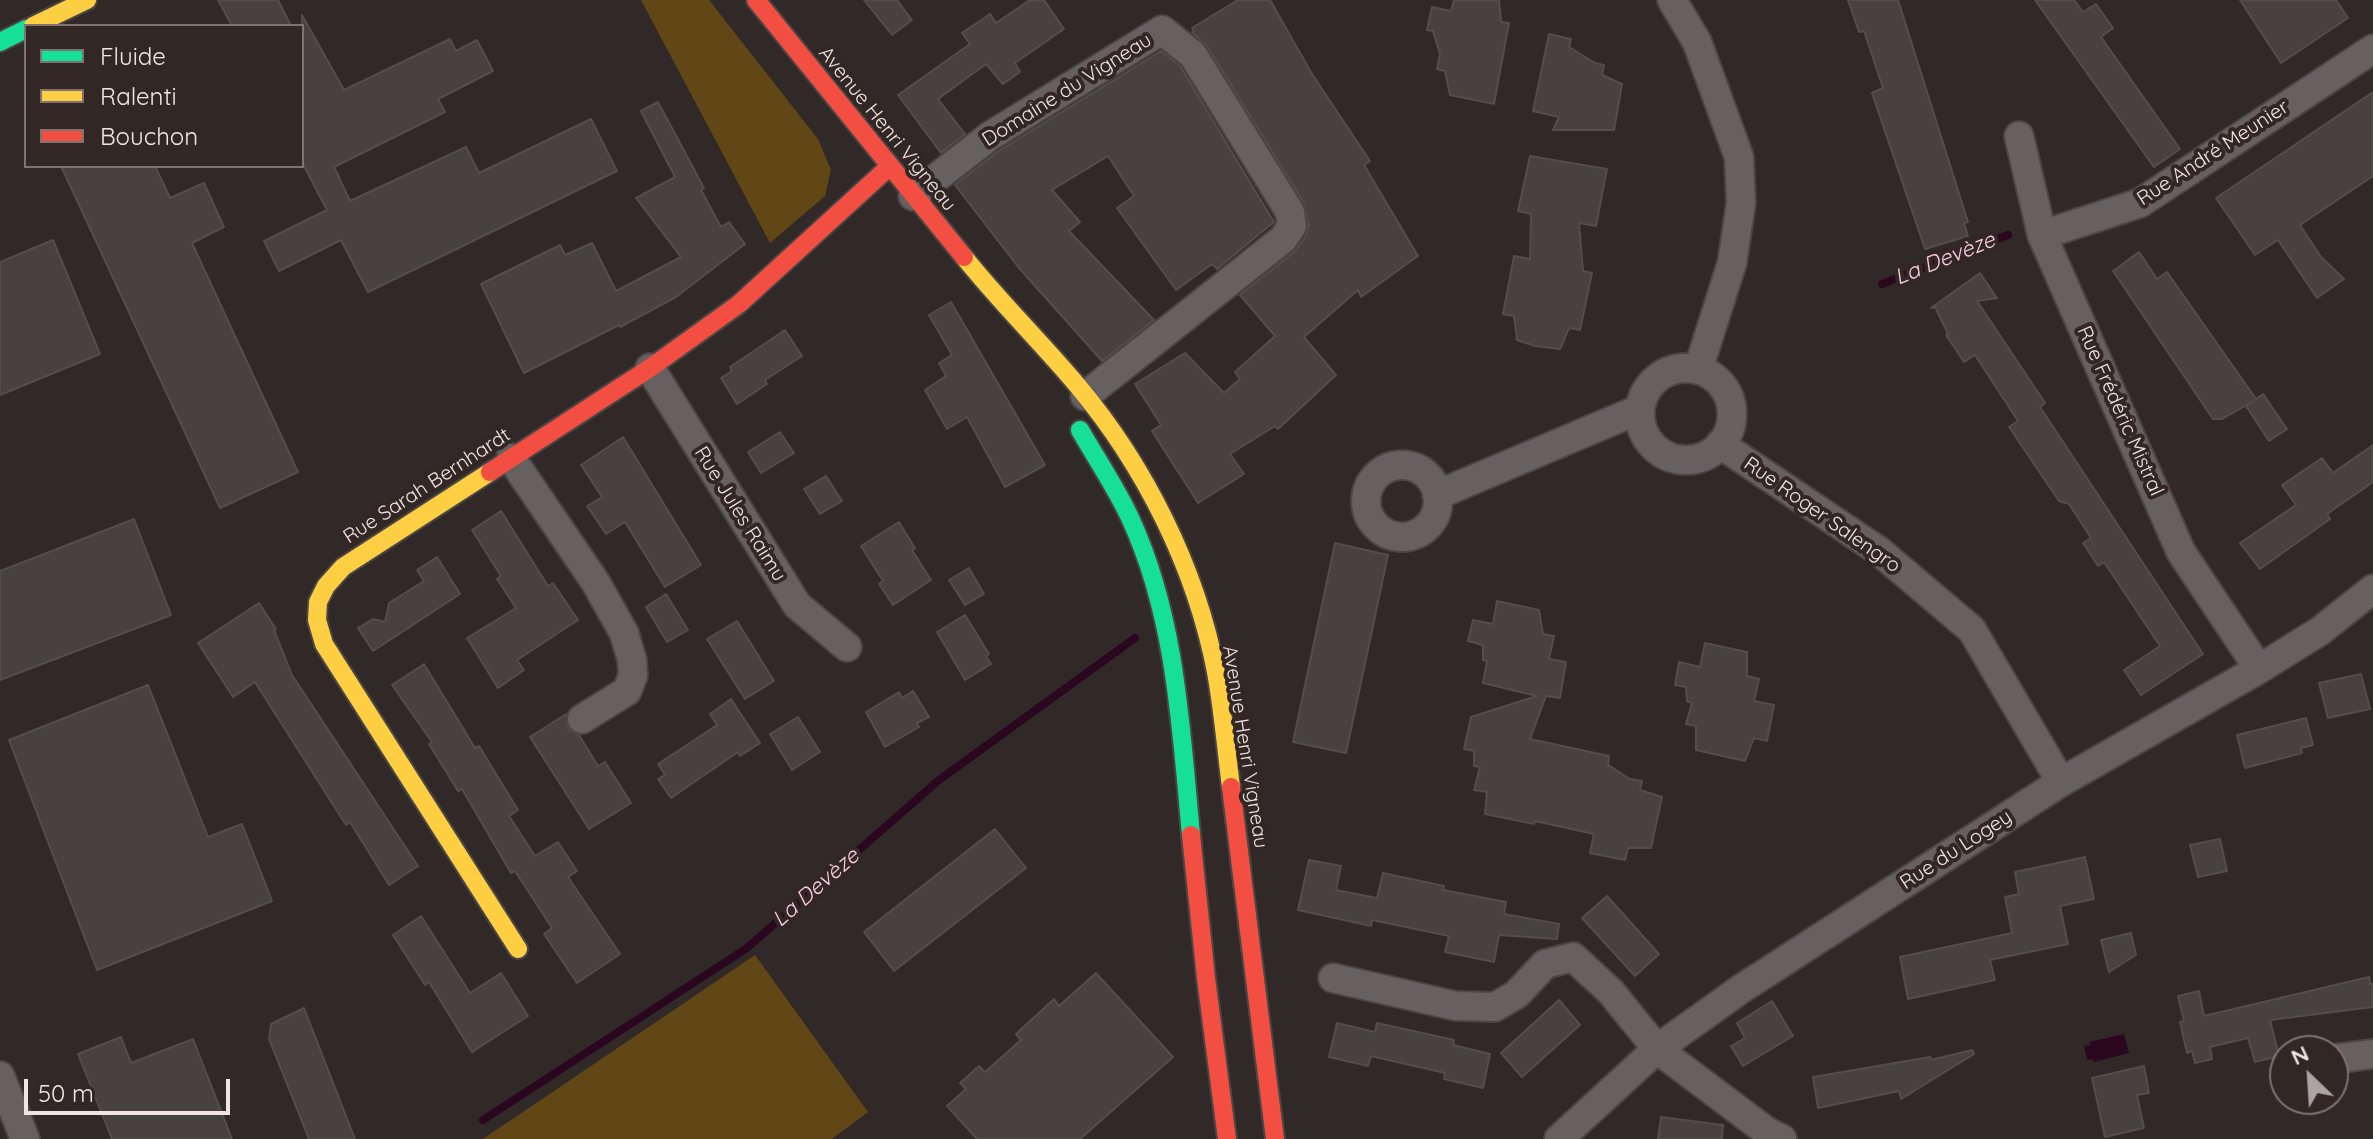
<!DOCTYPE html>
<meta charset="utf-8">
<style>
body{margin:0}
#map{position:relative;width:2373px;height:1139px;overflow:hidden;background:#302928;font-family:Quicksand,sans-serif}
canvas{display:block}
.legend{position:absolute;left:24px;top:24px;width:280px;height:144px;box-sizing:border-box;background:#332725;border:2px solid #7e7371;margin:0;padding:10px 14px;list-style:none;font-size:24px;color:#efe6e4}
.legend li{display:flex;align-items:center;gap:16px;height:40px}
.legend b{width:40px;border:2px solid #7e7371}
.north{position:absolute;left:2269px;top:1035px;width:80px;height:80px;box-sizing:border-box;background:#332725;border:2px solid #7e7371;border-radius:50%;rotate:335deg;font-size:22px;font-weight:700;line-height:32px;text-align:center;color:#efe6e4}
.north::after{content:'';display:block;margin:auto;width:28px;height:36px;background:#aca4a2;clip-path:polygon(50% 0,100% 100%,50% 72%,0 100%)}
.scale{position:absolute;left:24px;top:1079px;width:206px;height:36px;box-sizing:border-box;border:4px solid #efe6e4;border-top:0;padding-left:10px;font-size:24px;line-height:28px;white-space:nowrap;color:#efe6e4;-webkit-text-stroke:6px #332725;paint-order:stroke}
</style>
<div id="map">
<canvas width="2373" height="1139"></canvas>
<ul class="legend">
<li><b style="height:10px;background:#16e098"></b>Fluide</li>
<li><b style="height:10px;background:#ffcf43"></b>Ralenti</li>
<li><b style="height:10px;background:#f24e42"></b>Bouchon</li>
</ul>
<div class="north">N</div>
<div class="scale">50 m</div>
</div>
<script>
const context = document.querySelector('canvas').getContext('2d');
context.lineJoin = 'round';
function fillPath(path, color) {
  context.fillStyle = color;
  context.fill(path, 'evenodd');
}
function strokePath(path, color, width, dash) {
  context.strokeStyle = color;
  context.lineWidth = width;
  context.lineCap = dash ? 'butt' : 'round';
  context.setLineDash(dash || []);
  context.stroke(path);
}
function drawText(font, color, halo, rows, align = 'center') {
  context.font = font + ' Quicksand,sans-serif';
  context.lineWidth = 8;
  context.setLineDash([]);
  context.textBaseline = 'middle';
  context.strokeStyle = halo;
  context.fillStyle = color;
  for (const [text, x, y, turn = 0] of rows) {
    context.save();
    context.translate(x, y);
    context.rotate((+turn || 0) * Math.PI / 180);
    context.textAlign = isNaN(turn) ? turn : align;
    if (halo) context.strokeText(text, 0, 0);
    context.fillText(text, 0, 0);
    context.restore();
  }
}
const green = new Path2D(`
 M641 0H709L818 139 831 170 825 196 770 243Z
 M755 955 868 1112 832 1139H483Z`);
const water = new Path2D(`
 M2124 1034 2129 1053 2094 1062 2093 1059 2087 1060 2084 1046 2090 1045 2089 1042Z`);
const stream = new Path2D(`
 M1882 284 2008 235
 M483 1120 747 948 939 780 1135 638`);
const building = new Path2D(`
 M218 0H278L291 26H232Z
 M864 0H897L912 20 892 35Z
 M1030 0H1044L1064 29 1015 63 1020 72 1003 84 986 64 938 99 965 134 941 153 898 95 970 44 962 33 990 14 996 23Z
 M1238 0H1270L1312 74 1370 161 1364 165 1418 256 1361 297 1358 290 1304 337 1336 375 1278 429 1275 426 1230 454 1244 474 1198 503 1152 431 1161 425 1135 384 1185 353 1224 393 1240 379 1235 372 1275 336 1240 295 1294 252 1306 236 1309 225 1304 203 1207 46 1192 32 1194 31 1192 28Z
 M1454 0H1499L1501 22 1509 23 1494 104 1450 95 1445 71 1437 69 1440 54 1433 31 1427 30 1432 7 1451 11Z
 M1848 0H1898L1968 222 1964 223 1968 236 1925 249 1872 93 1883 88 1864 31 1859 32Z
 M2035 0H2074L2083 12 2096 4 2113 28 2101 37 2180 149 2154 167Z
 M2240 0H2336L2348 18 2281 63Z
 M302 15 344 90 450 39 456 51 477 40 493 71 438 99 445 112 334 167 350 201 466 147 479 173 591 119 617 171 368 292 341 240 279 271 264 241 327 210 302 162Z
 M1549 34 1571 39 1569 47 1595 63 1604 65 1602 75 1622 84 1614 130H1553L1559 117 1533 111Z
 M1161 51 1180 66 1274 222 1217 269 1212 264 1176 290 1117 208 1134 196 1108 156 1052 190 1080 222 1069 231 1154 320 1102 361 1019 268 955 185 1000 150Z
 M2373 92V176L2300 225 2321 257 2344 279 2317 298 2278 240 2255 255 2216 198Z
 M658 102 704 188 701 190 721 227 729 222 745 244 676 297 620 327 619 325 524 373 481 284 560 245 565 255 592 243 616 291 681 257 636 198 675 177 641 111Z
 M1530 156 1607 169 1596 226 1579 223 1583 271 1592 273 1580 330 1569 328 1560 349 1535 346 1517 340 1514 316 1503 314 1514 256 1530 259 1531 214 1518 211Z
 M61 166H155L170 198 204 183 224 227 192 243 298 472 220 508Z
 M53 240 100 354 0 395V262Z
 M2139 252 2157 279 2167 272 2256 399 2263 394 2287 429 2269 441 2246 406 2254 401 2222 419H2213L2113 271Z
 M1980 273 1997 298 1977 301 2045 403 2040 407 2203 654 2141 695 2124 670 2160 646 2104 562 2098 566 2083 543 2091 538 2069 504 2059 501 2009 427 2018 421 1975 355 1964 362 1946 335 1948 334 1935 307 1931 308Z
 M951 302 1045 465 1005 487 967 417 947 429 925 390 946 376 939 363 952 355 929 315Z
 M785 330 802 356 765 380 767 384 737 404 721 378 732 371 730 367Z
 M780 432 794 453 761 473 748 452Z
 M623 437 701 565 665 587 625 522 606 534 587 506 602 497 581 465Z
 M2373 445V482L2327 514 2330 519 2260 569 2240 543 2296 505 2282 485 2322 458 2333 473Z
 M826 476 842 501 820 514 804 489Z
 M501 511 548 586 553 583 578 620 517 660 524 670 498 688 467 638 516 608 497 579 501 576 472 530Z
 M134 519 171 615 0 680V571Z
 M899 522 915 548 912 550 931 580 893 605 879 584 883 581 861 546Z
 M1335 543 1388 555 1346 753 1293 742Z
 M437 557 460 594 373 651 358 628 373 619 385 622 389 603 424 581 417 570Z
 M969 568 984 594 965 605 949 580Z
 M666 594 688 630 667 642 646 607Z
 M1497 601 1539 610 1543 634 1554 636 1549 659 1566 662 1560 698 1546 696 1530 739 1609 756 1608 765 1630 779 1642 781 1640 790 1662 797 1651 848H1628L1625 860 1590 853 1594 834 1535 821 1534 824 1485 814 1487 792 1474 790 1480 767 1474 766V751L1464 749 1471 717 1537 696 1483 683 1487 661 1483 660V645L1468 641 1473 620 1493 624Z
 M259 603 276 629 274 630 292 675 418 866 389 885 350 822 346 825 255 682 233 697 198 643Z
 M965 615 989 654 986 656 991 664 965 680 937 632Z
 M737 621 774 681 745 699 707 639Z
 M1705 643 1747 652V676L1759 679 1754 701 1774 705 1767 741 1754 738 1745 761 1696 750V726L1686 724 1692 703 1687 701 1686 687 1675 685 1679 662 1700 667Z
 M424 664 475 748 479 746 518 810 509 816 535 856 558 842 577 871 568 877 620 954 577 983 544 934 552 928 515 871 511 873 462 789 458 791 429 744 432 742 392 685Z
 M2361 674 2370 709 2328 718 2319 683Z
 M148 685 208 837 242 824 272 901 97 970 9 740Z
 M913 691 929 717 917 723 919 727 885 747 866 712 899 692 902 698Z
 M731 699 760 743 740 756 738 752 671 798 658 779 665 775 658 764 717 725 710 714Z
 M566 714 568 729 579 735 598 766 605 762 631 803 589 829 530 737Z
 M798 717 820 752 792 770 770 734Z
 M2306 718 2313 745 2301 748 2302 753 2245 768 2237 735Z
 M995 829 1026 868 894 971 864 932Z
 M2220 839 2227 871 2198 877 2190 845Z
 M2085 857 2094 899 2060 906 2068 944 1990 960 1995 980 1908 999 1900 957 2012 933 2005 897 2019 894 2015 872Z
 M1309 860 1341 866 1336 890 1377 898 1383 873 1444 886 1443 890 1506 902 1504 914 1559 924 1557 939 1499 935 1494 962 1445 952 1449 936 1372 920 1371 926 1298 910Z
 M1607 896 1659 954 1635 976 1582 918Z
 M421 916 470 993 501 973 528 1016 472 1052 429 982 425 985 393 935Z
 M2131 933 2136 955 2109 972 2101 940Z
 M1096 973 1173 1057 1080 1139H977L947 1106 966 1089 960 1083 979 1066 985 1072 1021 1040 1016 1034 1054 999 1059 1006Z
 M2369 977 2370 984H2373V1007L2270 1020 2279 1056 2255 1062 2248 1038 2210 1047 2212 1059 2195 1063 2192 1051 2187 1053 2180 1022 2184 1021 2178 996 2199 991 2204 1016Z
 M1559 1000 1580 1025 1522 1077 1501 1053Z
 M1772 1001 1793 1036 1743 1066 1731 1046 1745 1038 1737 1023Z
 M304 1008 355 1139H309L269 1039 271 1024Z
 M1337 1023 1375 1032 1377 1023 1454 1040 1453 1045 1490 1054 1483 1088 1444 1079 1445 1073 1371 1056 1368 1066 1329 1057Z
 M121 1037 131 1063 193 1039 232 1139H112L78 1054Z
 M1972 1050 1974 1054 1901 1099 1899 1091 1818 1108 1813 1077 1930 1057 1931 1060Z
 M2144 1066 2149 1093 2137 1095 2144 1128 2105 1137 2092 1078Z
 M1661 1117 1723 1125 1722 1139H1658Z`);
const street = new Path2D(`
 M1672 0 1697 42 1739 157 1741 203 1732 263 1698 370
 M2019 136 2042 235 2181 552 2259 669
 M913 196 990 136 1162 30 1193 55 1290 212 1292 226 1283 239 1085 396
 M2042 235 2140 203 2373 49
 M650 368 797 605 847 647
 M1640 414a46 46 0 1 1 92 0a46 46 0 1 1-92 0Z
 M1720 444 1879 551 1972 630 2061 782
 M511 458 596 583 624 633 632 660 633 675 627 691 582 719
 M1366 501a36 36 0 1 1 72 0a36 36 0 1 1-72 0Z
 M1437 495 1640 409
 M1333 978 1456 1006 1495 1007 1517 994 1545 964 1573 957 1611 992 1657 1049 1766 1131 1782 1139
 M2333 1059 2373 1054
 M0 1076 25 1139
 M1559 1139 1657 1049 1741 989 2061 782 2259 669 2320 631 2373 589`);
const fast = new Path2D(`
 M0 42 26 29
 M1080 430C1097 460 1117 489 1131 520 1176 618 1181 729 1191 835`);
const slow = new Path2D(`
 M33 26 87 0
 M964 257C999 301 1040 341 1077 385 1145 466 1196 568 1216 672 1223 710 1226 749 1231 787
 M490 472 343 567 326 586 318 602 317 620 324 644 518 949`);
const jam = new Path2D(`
 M756 0 964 257
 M490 472 650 368 739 304 889 167
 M1231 787 1275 1139
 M1191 835 1206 978 1227 1139`);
const streetNames = [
 ["Domaine du Vigneau",1067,90,-32],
 ["Avenue Henri Vigneau",887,129,51],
 ["Rue André Meunier",2213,153,-33],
 ["Rue Frédéric Mistral",2120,411,66],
 ["Rue Sarah Bernhardt",427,486,-33],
 ["Rue Jules Raimu",740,514,58],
 ["Rue Roger Salengro",1822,515,35],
 ["Avenue Henri Vigneau",1245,747,81],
 ["Rue du Logey",1956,850,-33]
];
const waterNames = [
 ["La Devèze",1945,259,-22],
 ["La Devèze",816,888,-41]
];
fillPath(green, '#614715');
fillPath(water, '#2b071f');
strokePath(stream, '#2b071f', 8);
fillPath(building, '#474240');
strokePath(building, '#534d4b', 2);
strokePath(street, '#4b4544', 32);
strokePath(fast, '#4b4544', 22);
strokePath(slow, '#4b4544', 22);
strokePath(jam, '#4b4544', 22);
strokePath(street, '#666160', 28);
strokePath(fast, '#16e098', 18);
strokePath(slow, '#ffcf43', 18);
strokePath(jam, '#f24e42', 18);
drawText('20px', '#efe6e4', '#332725', streetNames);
drawText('italic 22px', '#facde6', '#332725', waterNames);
</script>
